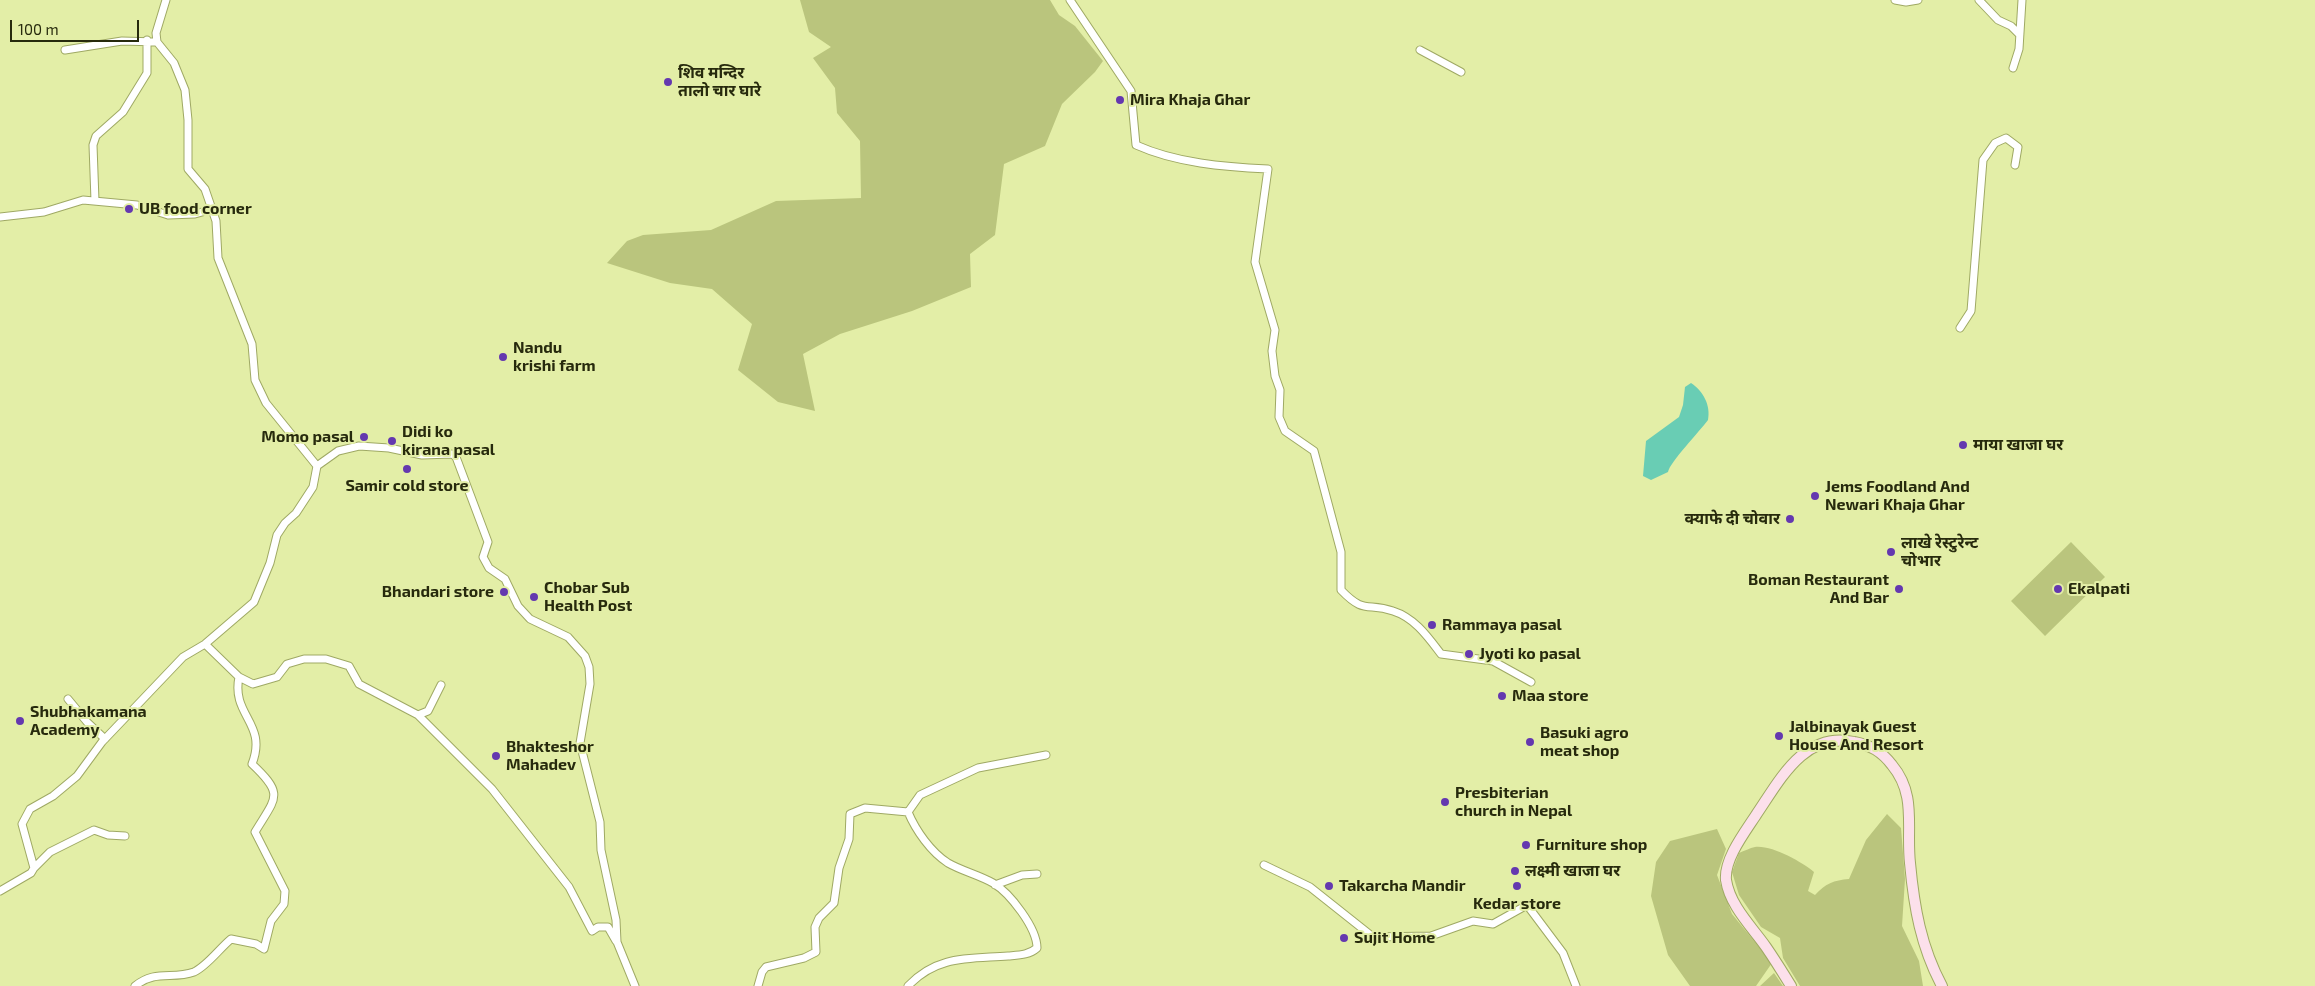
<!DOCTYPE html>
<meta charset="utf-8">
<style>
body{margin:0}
#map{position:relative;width:2315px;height:986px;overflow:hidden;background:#e3eea7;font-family:"Exo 2",sans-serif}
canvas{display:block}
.scale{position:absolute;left:10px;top:20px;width:129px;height:22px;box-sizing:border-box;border:2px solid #272a0d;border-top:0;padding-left:6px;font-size:15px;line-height:18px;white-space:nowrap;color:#272a0d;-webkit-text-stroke:4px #e3eea7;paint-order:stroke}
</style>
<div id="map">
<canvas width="2315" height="986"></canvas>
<div class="scale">100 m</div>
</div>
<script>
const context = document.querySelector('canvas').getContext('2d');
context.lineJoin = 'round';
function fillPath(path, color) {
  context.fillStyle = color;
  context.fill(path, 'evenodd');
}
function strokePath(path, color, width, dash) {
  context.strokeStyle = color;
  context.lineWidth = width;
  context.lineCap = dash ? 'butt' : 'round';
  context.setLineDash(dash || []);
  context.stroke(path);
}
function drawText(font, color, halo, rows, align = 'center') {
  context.font = font + ' "Exo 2","Noto Sans Devanagari",sans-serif';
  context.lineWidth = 4;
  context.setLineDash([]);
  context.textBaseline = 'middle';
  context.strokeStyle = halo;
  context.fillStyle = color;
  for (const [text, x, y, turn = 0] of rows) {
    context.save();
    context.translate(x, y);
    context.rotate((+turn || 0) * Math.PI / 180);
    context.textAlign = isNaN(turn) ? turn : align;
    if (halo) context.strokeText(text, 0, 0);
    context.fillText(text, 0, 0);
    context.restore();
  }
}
const green = new Path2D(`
 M800 0H1050L1059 15 1075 26 1103 61 1095 72 1062 104 1045 146 1004 164 995 235 970 254 971 287 912 311 840 334 803 354 815 411 778 402 738 370 752 324 712 289 670 283 607 263 627 241 643 235 711 230 776 201 861 198 860 141 837 113 835 88 813 58 831 47 809 32Z
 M2071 542 2105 577 2045 636 2011 601Z
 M1887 814 1901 828 1905 879 1902 926 1919 961 1923 986H1800L1783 958 1780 938 1761 927 1739 895 1732 872 1739 853C1744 851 1750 848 1755 847 1772 845 1802 862 1814 872L1808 891 1815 895C1825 884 1834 880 1849 879L1866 840Z
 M1717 829 1726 849 1717 875 1732 914 1772 963 1756 986H1690L1668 955 1651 896 1656 862 1670 841Z
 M1774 973 1783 986H1760Z`);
const water = new Path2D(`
 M1691 383C1703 391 1711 405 1708 420 1700 431 1670 462 1668 472L1651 480 1643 476 1646 441 1679 417 1683 405 1685 387Z`);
const minor = new Path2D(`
 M1070 0 1131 91 1136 145C1176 163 1224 167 1268 169L1255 262 1275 330 1272 351 1275 376 1280 390 1279 417 1285 431 1314 451 1341 552V590C1365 615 1367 602 1393 611 1415 618 1428 637 1441 654L1493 661 1531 682
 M1895 0 1906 2 1918 0
 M1979 0 1998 20 2011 26 2019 34
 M65 50 122 41 157 42
 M1420 50 1461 72
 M2013 68 2019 49 2022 0
 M95 201 93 145 96 136 123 112 147 73V40
 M0 217 44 212 83 200 137 205 168 215 195 214 213 209
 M1960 328 1971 311 1983 160 1995 143 2006 138 2018 147 2015 165
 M317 466 338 451 359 446 389 448 422 455 452 454 456 457 488 542 483 557 489 568 505 579 518 606 530 619 568 637 585 656 589 667 590 684 580 743 600 822 601 850 616 920 617 942 635 986
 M239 677 253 684 277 677 287 664 304 659H326L349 666 359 684 418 715 428 711 441 685
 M68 699 87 722 105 739
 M418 715 492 789 569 887 592 931 598 927H608L616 941
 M1264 865 1310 887 1373 937 1431 936 1473 921 1493 924 1527 905 1563 953 1576 986
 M34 868 50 852 94 830 108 835 125 836
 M995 885 1022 875 1037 874
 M0 891 31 873 34 868 22 824 30 809 53 796 77 776 102 742 183 657 205 644 254 602 270 563 277 535 285 523 296 513 313 487 317 466 266 403 255 380 252 344 218 258 216 221 205 189 188 169V120L185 90 174 63 157 42 156 33 166 0
 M135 986C156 969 172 980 194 972 207 966 219 949 231 939L256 944 264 949 271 921 284 904 285 891 255 832C276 797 285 795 252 764 268 723 231 716 239 677L205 644
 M758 986 762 972 766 967 804 958 816 952 815 927 819 918 834 903 839 868 849 839 850 814 865 808 908 812
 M908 986C937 955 969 959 1008 956 1019 955 1029 955 1037 948 1037 928 1010 893 993 883 979 875 962 871 948 863 931 852 916 831 908 812L920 795 978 768 1046 755`);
const secondary = new Path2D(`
 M1791 986C1783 973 1775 960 1766 947 1752 927 1730 906 1726 880 1724 859 1745 832 1756 815 1780 780 1804 731 1854 742 1871 745 1882 752 1892 765 1917 795 1906 827 1910 863 1914 907 1921 947 1942 986`);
const markers = [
 [668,82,5,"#6438af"],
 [1120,100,5,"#6438af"],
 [129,209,5,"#6438af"],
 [503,357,5,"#6438af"],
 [364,437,5,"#6438af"],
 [392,441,5,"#6438af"],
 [1963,445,5,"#6438af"],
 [407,469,5,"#6438af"],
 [1815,496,5,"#6438af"],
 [1790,519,5,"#6438af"],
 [1891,552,5,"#6438af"],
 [1899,589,5,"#6438af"],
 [2058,589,5,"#6438af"],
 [504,592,5,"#6438af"],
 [534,597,5,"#6438af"],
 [1432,625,5,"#6438af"],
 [1469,654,5,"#6438af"],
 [1502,696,5,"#6438af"],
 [20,721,5,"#6438af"],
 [1779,736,5,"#6438af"],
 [1530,742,5,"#6438af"],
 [496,756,5,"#6438af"],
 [1445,802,5,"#6438af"],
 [1526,845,5,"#6438af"],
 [1515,871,5,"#6438af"],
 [1329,886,5,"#6438af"],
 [1517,886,5,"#6438af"],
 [1344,938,5,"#6438af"]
];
const poiNames = [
 ["शिव मन्दिर",678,73],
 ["तालो चार घारे",678,91],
 ["Mira Khaja Ghar",1130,100],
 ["UB food corner",139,209],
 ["Nandu",513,348],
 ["krishi farm",513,366],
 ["Didi ko",402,432],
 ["kirana pasal",402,450],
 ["Momo pasal",354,437,"right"],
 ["माया खाजा घर",1973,445],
 ["Samir cold store",407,486,"center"],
 ["Jems Foodland And",1825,487],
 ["Newari Khaja Ghar",1825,505],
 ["क्याफे दी चोवार",1780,519,"right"],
 ["लाखे रेस्टुरेन्ट",1901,543],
 ["चोभार",1901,561],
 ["Boman Restaurant",1889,580,"right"],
 ["And Bar",1889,598,"right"],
 ["Chobar Sub",544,588],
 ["Health Post",544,606],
 ["Ekalpati",2068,589],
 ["Bhandari store",494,592,"right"],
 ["Rammaya pasal",1442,625],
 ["Jyoti ko pasal",1479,654],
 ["Maa store",1512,696],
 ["Shubhakamana",30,712],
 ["Academy",30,730],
 ["Jalbinayak Guest",1789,727],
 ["House And Resort",1789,745],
 ["Basuki agro",1540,733],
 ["meat shop",1540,751],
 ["Bhakteshor",506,747],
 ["Mahadev",506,765],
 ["Presbiterian",1455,793],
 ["church in Nepal",1455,811],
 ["Furniture shop",1536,845],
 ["लक्ष्मी खाजा घर",1525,871],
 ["Takarcha Mandir",1339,886],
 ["Kedar store",1517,904,"center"],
 ["Sujit Home",1354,938]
];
fillPath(green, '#bac57d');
fillPath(water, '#69cdb4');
strokePath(minor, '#9fa964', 9);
strokePath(secondary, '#9fa964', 12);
strokePath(minor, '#fff', 7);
strokePath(secondary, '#fce0eb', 10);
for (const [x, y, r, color] of markers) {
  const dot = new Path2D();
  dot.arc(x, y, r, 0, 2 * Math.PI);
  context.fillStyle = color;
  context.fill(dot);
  strokePath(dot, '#e3eea7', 2);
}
drawText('bold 16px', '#272a0d', '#e3eea7', poiNames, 'left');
</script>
